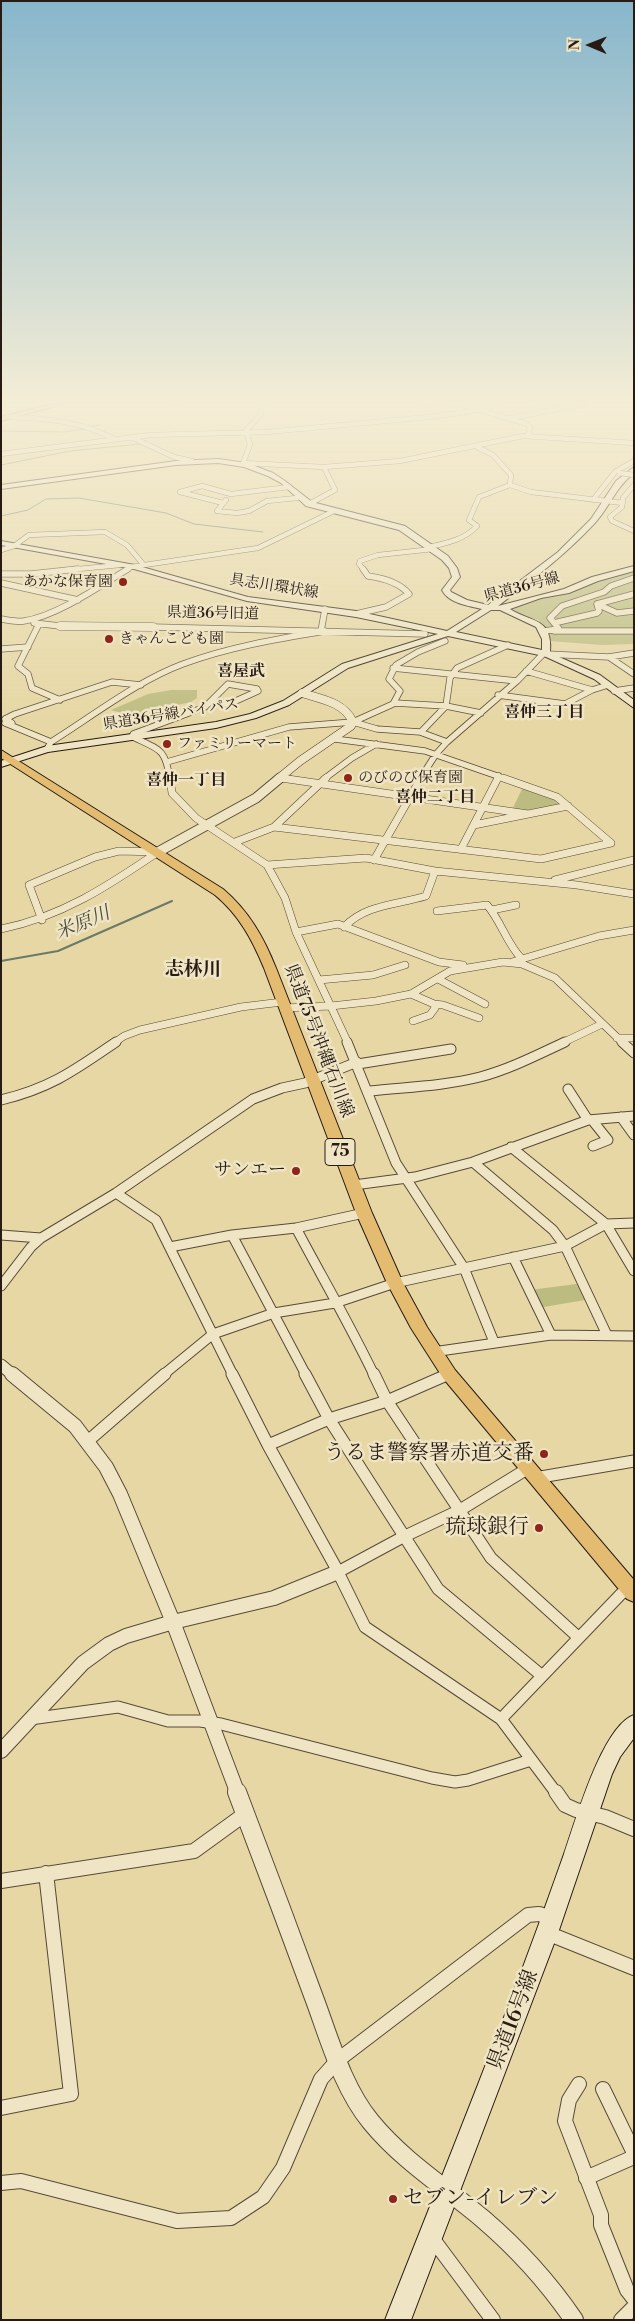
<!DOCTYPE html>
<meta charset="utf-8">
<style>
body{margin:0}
#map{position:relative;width:635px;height:2321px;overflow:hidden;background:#e6d7a4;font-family:"Libre Bodoni",serif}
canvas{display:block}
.frame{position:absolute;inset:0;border:2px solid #271b14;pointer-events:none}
.north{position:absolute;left:565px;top:20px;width:50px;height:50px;-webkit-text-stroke:4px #efe5c4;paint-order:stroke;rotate:271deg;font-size:14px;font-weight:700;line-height:20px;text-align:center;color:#271b14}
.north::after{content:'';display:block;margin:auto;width:18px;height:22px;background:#271b14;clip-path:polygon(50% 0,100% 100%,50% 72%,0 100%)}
</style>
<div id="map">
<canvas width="635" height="2321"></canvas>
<div class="frame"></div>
<div class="north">N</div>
</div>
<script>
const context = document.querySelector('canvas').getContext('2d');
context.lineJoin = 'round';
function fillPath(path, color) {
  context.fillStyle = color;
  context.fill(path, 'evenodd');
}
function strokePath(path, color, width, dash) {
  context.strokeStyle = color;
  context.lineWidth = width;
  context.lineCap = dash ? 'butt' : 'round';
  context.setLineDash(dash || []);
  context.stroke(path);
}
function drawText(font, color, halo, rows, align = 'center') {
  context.font = font + ' "Libre Bodoni","Noto Serif JP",serif';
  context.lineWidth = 5;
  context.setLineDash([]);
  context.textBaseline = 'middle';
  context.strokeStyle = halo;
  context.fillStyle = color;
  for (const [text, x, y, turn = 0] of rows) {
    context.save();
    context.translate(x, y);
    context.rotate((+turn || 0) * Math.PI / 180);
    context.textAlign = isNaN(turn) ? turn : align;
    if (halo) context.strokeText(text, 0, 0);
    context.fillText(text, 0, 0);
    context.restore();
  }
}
const green = new Path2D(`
 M634 570V630H548L538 620 507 610 541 597Z
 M549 631 634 633V644L602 645 549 641Z
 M171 690H197V698L191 702 168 707 140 718 111 710 148 694Z
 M524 785 568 806 508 818Z
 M584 1283 591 1299 538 1308 530 1290Z`);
const streamFar1 = new Path2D(`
 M176 406 182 404
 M89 427 100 425
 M1 431 64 432 84 429
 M1 465 70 451 140 444
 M1 516 28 510 46 499 79 498 166 513 194 524 263 532`);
const stream = new Path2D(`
 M1 961 58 951 172 901`);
const minorFar5 = new Path2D(`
 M262 404 260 416 246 430 250 445 243 463 324 467 400 461 523 436 634 443
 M424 404 463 405 527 424 530 427 528 436
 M532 409 556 404
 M7 417C44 418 81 421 114 439
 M512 418 585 404
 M131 437 174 457 192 461
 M477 447 493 455 511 475 510 485
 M1 454 150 435 267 432 429 417 467 412 500 404
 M634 485 623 498 622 507 610 517 612 521 634 531
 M226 500 217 511 237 513 249 511 267 501 297 498
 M593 500 615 472 634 461
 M223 503 180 492 202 486 231 494 289 487
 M309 504 335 490 324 467
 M429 547C447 543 464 540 477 526L469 520 479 497 510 485 531 492 623 503
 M1 550 14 546 29 535 105 532 127 545 143 564
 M67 570 120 565
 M126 570 131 567 258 548 334 511
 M364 570 359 564 360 561 378 555 433 549`);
const minorFar4 = new Path2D(`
 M1 574H31L78 569
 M1 583 78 600
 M597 604 617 613 634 611
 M597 604 634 594
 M356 614 386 607 409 594C399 582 383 578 368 576L363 569
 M1 619C8 620 17 622 24 621 57 616 100 586 128 569
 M34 623 60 626
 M554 623 597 613 599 611 597 604
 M39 624 18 666 28 674 32 688 60 700
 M153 627 425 634
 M321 631 325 609
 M544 631 559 629 550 618 562 606 604 592 611 586 634 578
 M554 631H634
 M1 649 28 647
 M546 654 609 657 634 653
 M609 657 634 674
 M393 668 517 681
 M526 671 592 690
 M228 684 257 689 258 691 229 704 211 701Z
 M614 691 634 688
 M498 695 565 704 592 690 608 685
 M395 703 446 706 481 713
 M353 722 377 729 420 732 447 742
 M5 723 51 742
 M8 724 12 723 5 719 15 714 112 682 141 685
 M421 732 446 706 450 678 457 668 508 645
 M335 739 425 751 506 779
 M47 749 51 742C91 717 139 680 183 664 229 647 277 639 325 631
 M167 762 289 727 353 722 393 704 400 691 389 679 396 665 418 652 445 641
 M281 778 290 779
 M170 779C165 748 160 750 133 737V734L205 707 211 701
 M324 779 352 758 376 744
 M420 779 436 754 447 742 517 681 543 654
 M497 779 499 776`);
const minorFar3 = new Path2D(`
 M170 778 172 793 196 818 267 865 285 898 296 932 348 1043
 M281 778 528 814
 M474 825 568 806
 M274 827 541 859 611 843 557 797 503 778
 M235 842 274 827 326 778
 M461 849 498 778
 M374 860 421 778
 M267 865 366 858 435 871 577 885 634 894
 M555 880 634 860
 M492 910 516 905
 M437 911 487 905C501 921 506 942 521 958
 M42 920 29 885 95 857 119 851 158 852
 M344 927C366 904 397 905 426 896L435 871
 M1 929C61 917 108 886 158 852
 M296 932 338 924 439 962 463 965
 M512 962 599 936 634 930
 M438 979 485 1004
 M319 980 373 975 405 965
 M411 994 434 1004 435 1008 430 1015 413 1021
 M434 1004 443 1005 479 1018
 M284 1008 331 1006 376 1001 411 994 450 971 503 962 522 964 555 978 623 1043
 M617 1038H634
 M114 1043 124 1036 140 1030 241 1007 282 1002
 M562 1043 602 1024`);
const minorFar2 = new Path2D(`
 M347 1042 396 1163 464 1268 494 1342
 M622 1042 634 1053
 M358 1064 451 1049
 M568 1089 588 1120
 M370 1091C407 1087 444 1086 480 1077 510 1069 537 1055 565 1042
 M1 1100C51 1088 75 1070 116 1042
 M621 1117 634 1135
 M592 1120 608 1140 593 1146
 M511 1147 606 1224 634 1271
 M473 1162 553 1230 565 1246 607 1335
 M354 1185 415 1177 473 1162 588 1120 634 1116
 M116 1193 156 1220 233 1375
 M296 1228C322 1277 350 1325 374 1375
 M1 1235 41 1238
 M232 1235 306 1375
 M170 1247 232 1235 296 1228 364 1213
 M513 1257 551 1335
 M1 1286 31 1247 41 1238 116 1193 253 1099 282 1088 305 1083 357 1062
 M433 1352 551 1335 634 1336
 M163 1375 213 1334 274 1313 335 1303 395 1283 565 1246 606 1224 634 1223
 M447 1375 449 1374`);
const minorFar1 = new Path2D(`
 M232 1374 268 1445 335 1566 365 1627 501 1719 557 1794
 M305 1374 329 1419 438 1589 541 1675
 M374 1374 387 1401 491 1558 578 1637
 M88 1441 165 1374
 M268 1445 329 1419 387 1401 449 1374
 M535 1478 634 1461
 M338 1572 403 1537 460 1510 527 1469
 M30 1719 118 1707 168 1721H200L221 1724 432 1778 455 1782 468 1780 531 1760
 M501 1719 621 1594 630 1588`);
const minor = new Path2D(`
 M556 1792 565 1805 576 1810 605 1817 634 1829
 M1 1881 194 1851 245 1814
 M547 1933 634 1968
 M579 2084 569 2100 565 2121 601 2215V2225L627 2290 634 2299
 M603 2089 634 2153
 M1 2108 71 2094 46 1873
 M586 2178 634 2157
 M1 2183 21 2181 177 2221 231 2218 263 2197 283 2168 321 2079 338 2060 528 1915 539 1914 552 1918
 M432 2238 493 2320
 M621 2320 634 2307`);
const tertiaryFar4 = new Path2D(`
 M60 626 153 627
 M278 779 300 761 351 726 353 722C344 702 321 699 302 693`);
const tertiaryFar3 = new Path2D(`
 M158 852 256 798 280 778`);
const tertiaryFar2 = new Path2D(`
 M1 1365 13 1375`);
const tertiaryFar1 = new Path2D(`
 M12 1374 75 1426 106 1467 120 1494 173 1622 238 1794
 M1 1751 83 1663 109 1644 126 1636 173 1622 274 1598 338 1572`);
const tertiary = new Path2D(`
 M237 1792C263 1860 288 1927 313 1995 329 2037 342 2087 371 2122 403 2161 445 2187 483 2219 518 2249 548 2282 574 2320`);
const secondary = new Path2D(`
 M218 459 247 463 273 473 285 481 312 502 405 526 448 556 457 568 460 577 450 590 451 592 467 600 488 605 558 552 591 519 616 481 634 467V473C614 489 610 507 594 524 564 556 533 579 498 606L564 589 592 577 634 566V571L598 581 569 593 541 598 510 609C532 623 553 617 550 653L600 675 634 700V708L594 679 544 656 448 636 348 668 289 705 256 718 216 728 48 752 1 767V761L47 746 216 722 250 714 283 701 342 664 438 634 356 617 247 601 134 569 1 545V541L135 565 248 597 356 611 447 631 482 609C469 606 448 603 442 590L452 577 449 568 442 560 399 530 306 506 281 483 268 476 244 467 218 463 176 465 1 489V485L176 461ZM491 610H500L536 627 542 639V650L456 632Z
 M634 1715V1738L620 1757 612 1774 558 1933 411 2320H385C446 2165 509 2011 564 1854 575 1823 602 1726 634 1715Z`);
const primary = new Path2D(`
 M52 404H63L1 421V417Z
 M1 750 223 889C249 911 264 938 276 968L372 1213 403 1283 427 1327 455 1370 634 1580V1602L627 1599 443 1378 411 1328 387 1283 356 1213 264 968C252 939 239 915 215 895L1 758Z`);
const minorBridge = new Path2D(`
 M620 473 634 475`);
const markers = [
 [123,582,5,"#8f2418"],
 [109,639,5,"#8f2418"],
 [167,744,5,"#8f2418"],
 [348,778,5,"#8f2418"],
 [296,1171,5,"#8f2418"],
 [544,1454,5,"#8f2418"],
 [539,1528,5,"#8f2418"],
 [393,2199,5,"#8f2418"]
];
const farPoinames = [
 ["あかな保育園",113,582,"right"],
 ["きゃんこども園",119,639],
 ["ファミリーマート",177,744],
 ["のびのび保育園",358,778]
];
const farStreetnames = [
 ["具志川環状線",274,587,9],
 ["県道36号線",522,588,-15],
 ["県道36号旧道",213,614,1],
 ["県道36号線バイパス",171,715,-9]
];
const farQuarternames = [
 ["喜屋武",241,672]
];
const farNeighbourhoodnames = [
 ["喜仲三丁目",544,713],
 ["喜仲一丁目",186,781],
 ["喜仲二丁目",435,798]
];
const shields = [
 [340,1152,30]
];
const shieldNames = [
 ["75",340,1152]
];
const streetNames = [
 ["県道75号沖縄石川線",318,1041,69]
];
const poiNames = [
 ["サンエー",286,1171]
];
const waterNames = [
 ["米原川",83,924,-23]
];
const neighbourhoodNames = [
 ["志林川",193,970]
];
const nearPoinames = [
 ["うるま警察署赤道交番",534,1454],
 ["琉球銀行",529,1528],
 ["セブン-イレブン",403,2199,"left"]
];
const nearStreetnames = [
 ["県道16号線",514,2020,-69]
];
fillPath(green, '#bdbc80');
strokePath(streamFar1, '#6a7a69', 1);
strokePath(stream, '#6a7a69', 2);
strokePath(minorFar5, '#574a38', 5.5);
strokePath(minorFar4, '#574a38', 7);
strokePath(minorFar3, '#574a38', 8);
strokePath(minorFar2, '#574a38', 11);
strokePath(minorFar1, '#574a38', 13);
strokePath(minor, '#574a38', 16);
strokePath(tertiaryFar4, '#574a38', 9);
strokePath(tertiaryFar3, '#574a38', 11);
strokePath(tertiaryFar2, '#574a38', 13);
strokePath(tertiaryFar1, '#574a38', 16);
strokePath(tertiary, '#574a38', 20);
strokePath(secondary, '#271b14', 2);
strokePath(primary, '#271b14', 2);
strokePath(minorFar5, '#efe5c4', 4.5);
strokePath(minorFar4, '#efe5c4', 5.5);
strokePath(minorFar3, '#efe5c4', 7);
strokePath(minorFar2, '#efe5c4', 9);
strokePath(minorFar1, '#efe5c4', 11);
strokePath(minor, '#efe5c4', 14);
strokePath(tertiaryFar4, '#efe5c4', 8);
strokePath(tertiaryFar3, '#efe5c4', 9);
strokePath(tertiaryFar2, '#efe5c4', 11);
strokePath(tertiaryFar1, '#efe5c4', 14);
strokePath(tertiary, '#efe5c4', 18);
fillPath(secondary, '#efe5c4');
fillPath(primary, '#e3bc72');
strokePath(minorBridge, '#574a38', 5.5, []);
strokePath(minorBridge, '#efe5c4', 4.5);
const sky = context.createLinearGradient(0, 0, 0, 729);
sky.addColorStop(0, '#87b6cc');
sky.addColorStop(0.55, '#f4edd6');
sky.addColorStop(1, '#f4edd600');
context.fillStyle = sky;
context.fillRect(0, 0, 635, 729);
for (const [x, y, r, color] of markers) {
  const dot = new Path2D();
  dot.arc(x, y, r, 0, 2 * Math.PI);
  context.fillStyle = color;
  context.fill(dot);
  strokePath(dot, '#efe5c4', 2);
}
drawText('15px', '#271b14', '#efe5c4', farPoinames, 'left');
drawText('15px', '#271b14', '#efe5c4', farStreetnames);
drawText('bold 16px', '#271b14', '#efe5c4', farQuarternames);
drawText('bold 16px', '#271b14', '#efe5c4', farNeighbourhoodnames);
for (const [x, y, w] of shields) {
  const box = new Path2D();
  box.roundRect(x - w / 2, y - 13.5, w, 27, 4);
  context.fillStyle = '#efe5c4';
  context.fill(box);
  strokePath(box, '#271b14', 1);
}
drawText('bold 16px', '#271b14', null, shieldNames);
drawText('18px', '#271b14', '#efe5c4', streetNames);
drawText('18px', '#271b14', '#efe5c4', poiNames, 'right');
drawText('italic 19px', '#494b3f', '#efe5c4', waterNames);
drawText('bold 19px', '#271b14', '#efe5c4', neighbourhoodNames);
drawText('21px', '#271b14', '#efe5c4', nearPoinames, 'right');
drawText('21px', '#271b14', '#efe5c4', nearStreetnames);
</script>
